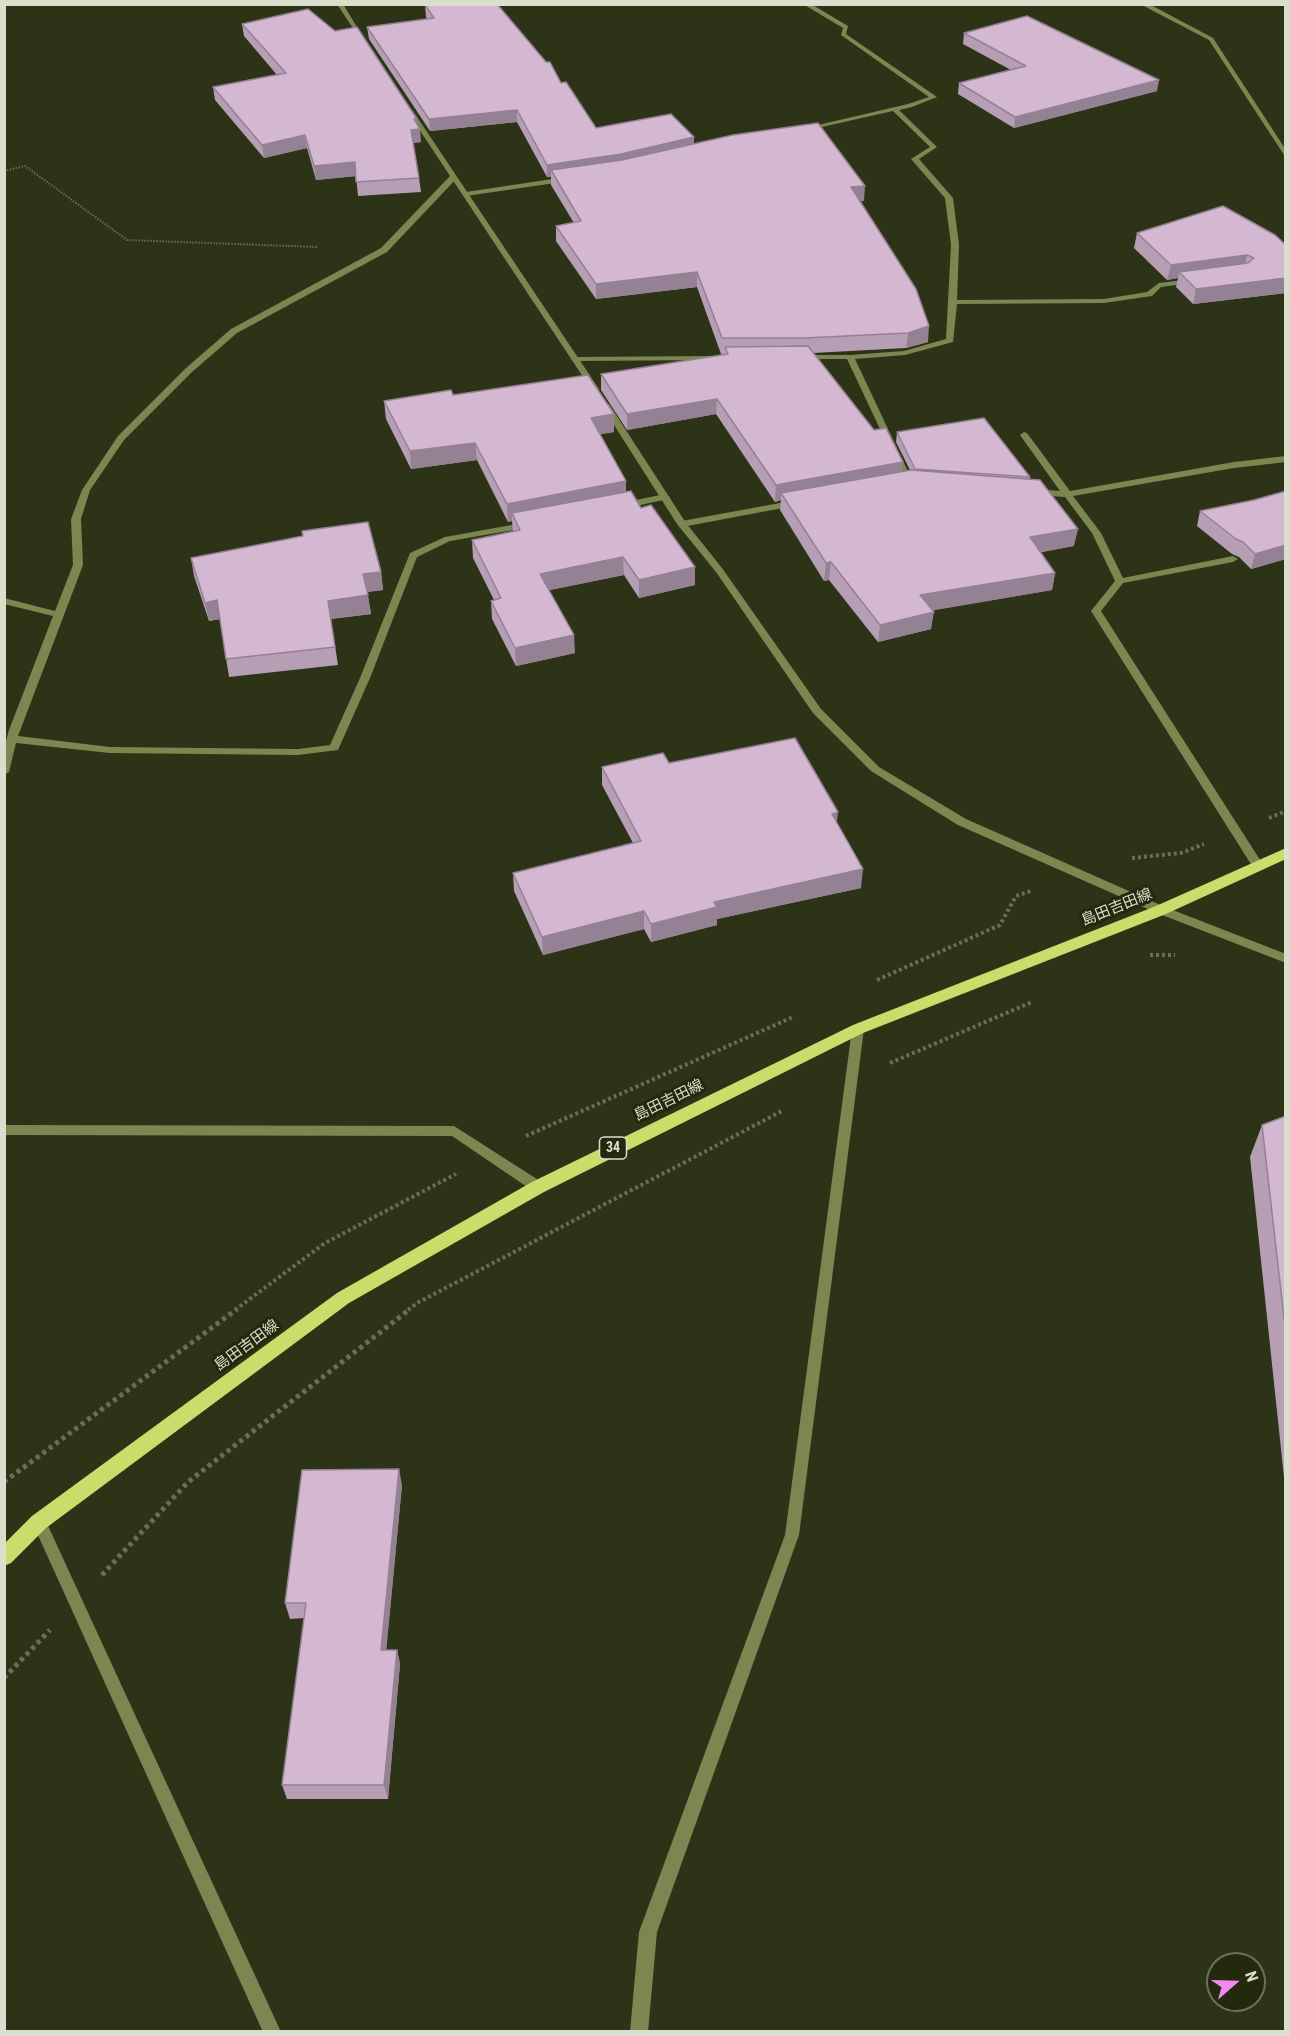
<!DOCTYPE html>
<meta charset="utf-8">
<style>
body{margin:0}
#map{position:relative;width:1290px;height:2036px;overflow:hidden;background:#2d3316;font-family:"Roboto Condensed",sans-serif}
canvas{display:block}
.frame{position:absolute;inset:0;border:6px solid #dadecd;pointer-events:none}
.north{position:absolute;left:1206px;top:1952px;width:60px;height:60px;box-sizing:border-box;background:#23290c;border:2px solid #6c7159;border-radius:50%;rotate:70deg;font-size:16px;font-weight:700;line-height:24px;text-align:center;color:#dadecd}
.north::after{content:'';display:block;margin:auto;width:21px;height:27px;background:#f489f0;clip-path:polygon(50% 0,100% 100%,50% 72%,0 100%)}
</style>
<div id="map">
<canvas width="1290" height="2036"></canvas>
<div class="frame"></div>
<div class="north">N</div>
</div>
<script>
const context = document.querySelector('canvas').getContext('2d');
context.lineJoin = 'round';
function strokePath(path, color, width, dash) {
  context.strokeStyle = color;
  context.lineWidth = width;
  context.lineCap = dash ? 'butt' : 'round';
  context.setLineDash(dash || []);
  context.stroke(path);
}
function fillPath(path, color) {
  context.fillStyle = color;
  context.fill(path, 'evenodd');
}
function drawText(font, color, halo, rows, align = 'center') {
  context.font = font + ' "Roboto Condensed","Noto Sans JP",sans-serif';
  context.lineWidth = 6;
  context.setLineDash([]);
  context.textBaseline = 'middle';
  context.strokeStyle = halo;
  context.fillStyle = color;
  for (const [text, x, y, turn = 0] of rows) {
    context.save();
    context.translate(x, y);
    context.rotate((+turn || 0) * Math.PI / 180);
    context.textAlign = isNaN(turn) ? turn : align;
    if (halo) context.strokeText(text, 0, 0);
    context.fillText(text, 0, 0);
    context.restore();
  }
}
const pathFar2 = new Path2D(`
 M4 171 25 166 127 240 317 247`);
const pathFar1 = new Path2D(`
 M1269 818 1286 811
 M1132 858 1181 853 1204 844
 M1150 955H1175
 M877 980 1000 925 1016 896 1031 891
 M890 1063 1032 1002
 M526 1136 793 1017
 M235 1310 325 1243 456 1174
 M408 1310 417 1303 782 1111`);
const path = new Path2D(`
 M4 1482 237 1309
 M102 1575 188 1482 410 1309
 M4 1678 50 1630`);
const minor = new Path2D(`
 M803 4H811L848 26 846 34 937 97 912 107 899 110 937 147 919 159 953 198 959 245 957 300 1104 299 1147 292 1159 283 1192 279 1196 281 1192 283 1161 287 1152 296 1104 303 957 304 953 342 905 355 855 359 913 482 909 485 905 482 847 359H800L796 357 800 355H850L904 351 946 339 951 245 945 198 911 159 930 147 893 111 804 131 801 129 908 104 929 97 841 35 843 28Z
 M1140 4H1149L1213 38 1286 150V158L1209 40Z
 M450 176 457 178 387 252 237 333 192 372 124 440 90 490 81 519 83 565 18 736 110 747 298 749 330 745 360 678 410 553 445 537 528 522 531 523V527L450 541 417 557 370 678 338 750 298 755 110 753 16 743 9 772 4 775V748L9 730 53 616 4 604V598L55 611 73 565 71 519 82 490 118 436 186 368 231 329 381 248Z
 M566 177H569V181L466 196 462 194 466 192Z
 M717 356 721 358 720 360 575 361 571 359 575 357Z
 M1024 432 1027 433 1070 491 1234 462 1286 456V462L1234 468 1073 496 1101 533 1123 578 1233 556 1238 559 1233 562 1123 583 1101 611 1262 863 1264 866 1262 869H1254L1091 611 1115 581 1092 533 1065 497 1036 495 1032 492 1036 489 1060 491 1020 435Z
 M665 494 670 497 668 499 622 509 617 506 622 503Z
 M796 500 799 501V505L682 527 677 524 682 521Z
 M858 1024 864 1029 799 1535 657 1932 648 2032H630L639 1932 785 1535 852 1029Z
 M4 1125 454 1126 543 1183 544 1187 543 1191 538 1192 533 1191 452 1136 4 1135Z`);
const tertiary = new Path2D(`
 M337 4H343L366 42H362Z
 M410 109 413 111 599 389 598 391 591 389 407 111Z
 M603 404H609L686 523 722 568 821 709 879 767 966 819 1165 907 1286 954V963L1157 913 958 825 871 771 813 713 716 572 677 524 602 406Z
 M39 1515 44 1517 281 2032H263L32 1522 34 1517Z`);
const primary = new Path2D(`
 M1286 848V859L1166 914 863 1033 544 1192 349 1303 46 1528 11 1563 4 1566V1544L32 1516 337 1293 532 1182 853 1025 1156 906Z`);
const wall = new Path2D(`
 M425 5 561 83 596 128 694 137V144L864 201H860L928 342 906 348 813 353 901 472 910 470 896 442 897 432 1030 477V479L1074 546 1041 552 1055 573 1052 590 933 610 931 629 878 642 829 580 824 581 780 510 781 500 775 502 716 414 627 430 601 390V374L725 354H721L697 287 596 299 556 241V226L574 223 551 185V177H547L517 122 430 131 369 39 367 27 427 19 426 17Z
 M242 24 417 125 421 142 413 143 419 178 421 192 358 196 356 176 316 180 307 148 264 158 215 100 213 87 277 75 244 36Z
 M964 33 1157 91 1014 128 958 94 959 83 1011 70 963 44Z
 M1137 233 1286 245V293L1193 304 1176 287 1178 278 1167 280 1134 248Z
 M453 395 614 414V432L600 434 626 481V492L695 567V585L639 598 624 575 549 590 575 653 516 666 492 619 491 601 494 600 473 558 472 540 513 532 512 521 508 522 477 460 411 469 386 419 384 401Z
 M1286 491V559L1251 569 1239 557 1232 554 1197 526 1200 511 1254 500Z
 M191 558 381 572 383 590 367 592 371 614 331 619 338 665 229 677 220 619 209 621 194 576Z
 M669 763 837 823 861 888 717 919V925L651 942 644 929 543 955 514 891 513 873 633 843 602 785V767Z
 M1286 1116V1496L1250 1157 1262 1125Z
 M402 1485 386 1650H397L400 1664 388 1799H287L282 1785 304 1618 290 1619 285 1603Z`);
const shadedWall = new Path2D(`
 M1159 80 1157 91 1014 128 1015 117Z
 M517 110V122L430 131 429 119Z
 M414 119H417L418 129H420L421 142 412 143 411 130Z
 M305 135 307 148 264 158 262 145Z
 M694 137V150L551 170V177H547V165Z
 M355 162 357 176 316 180 314 166Z
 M865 186 864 201 850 202 851 187Z
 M1247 255 1244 270 1179 272 1178 278 1167 280 1171 265Z
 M697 272V287L596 299V284Z
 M1286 278V293L1193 304 1196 289Z
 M929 326 928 342 906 348 908 333Z
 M717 399 716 414 627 430V414Z
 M614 414V432L591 436V418Z
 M475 443 477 460 411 469 410 451Z
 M903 462 901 478 781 493V500L775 502 776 485Z
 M626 481V499L512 513V521L508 522 507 504Z
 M1078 529 1074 546 1027 555 1030 537Z
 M1286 545V559L1251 569 1255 554Z
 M623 557 624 575 541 592 540 574Z
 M831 562 829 580 824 581 826 563Z
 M695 567V585L639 598V580Z
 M381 572 383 590 366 592 363 574Z
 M1055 573 1052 590 918 613 920 595Z
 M368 595 371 614 331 619 328 601Z
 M217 600 221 619 209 621 205 603Z
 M934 612 931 629 878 642 880 625Z
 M574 635 575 653 516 666 515 648Z
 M838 812 836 831 832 814Z
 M863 869 861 888 717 919V925L651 942V924L714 902Z
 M644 911V929L543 955 542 937Z
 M399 1469 402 1485 385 1664 381 1650Z
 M397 1650 400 1664 388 1799 384 1785Z`);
const building = new Path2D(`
 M431 4H497L546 62H550L561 83 566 82 596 128 671 114 694 137 621 154 547 165 517 110 429 119 367 27 434 18 425 5Z
 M308 9 335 31 357 27 417 119H414L420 129 411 130 419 178 356 182 355 162 314 166 305 135 262 145 213 87 286 73 242 24Z
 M1027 16 1159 80 1015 117 959 83 1026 66 964 33Z
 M818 123 865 186 851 187 916 289 929 326 908 333 804 338H722L697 272 596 284 556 226 581 221 551 170 622 160 733 135Z
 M1223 206 1275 235 1286 245V278L1196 289 1179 272 1248 263 1254 258 1247 255 1171 265 1137 233Z
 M808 346 874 430 886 428 903 462 776 485 717 399 627 414 601 374 728 354 725 347Z
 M588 375 614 414 591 418 626 481 507 504 475 443 410 451 384 401 451 390 453 395Z
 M984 418 1030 477 915 469 897 432Z
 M911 470 1040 480 1078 529 1030 537 1055 573 920 595 934 612 880 625 831 562 826 563 781 493Z
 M631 491 641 508 651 505 695 567 639 580 623 557 540 574 574 635 515 648 491 601 501 598 472 540 520 530 512 513Z
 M1286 491V545L1255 554 1243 542 1236 539 1200 511 1254 500Z
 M368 522 381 572 363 574 368 595 328 601 335 647 226 659 217 600 205 603 191 558 303 536 302 531Z
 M795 738 838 812 832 814 863 869 714 902 717 907 651 924 644 911 542 937 513 873 641 841 602 767 663 753 669 763Z
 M1286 1116V1335L1262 1125Z
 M399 1469 381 1650H397L384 1785H282L306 1603H285L302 1470Z`);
const shields = [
 [613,1148,27]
];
const shieldNames = [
 ["34",613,1148]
];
const streetNames = [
 ["島田吉田線",1117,908,-22],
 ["島田吉田線",669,1101,-26],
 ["島田吉田線",247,1346,-36]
];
strokePath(pathFar2, '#696f56', 2, [1.5, 1.5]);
strokePath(pathFar1, '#696f56', 4, [3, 3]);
strokePath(path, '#696f56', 5, [4, 4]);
fillPath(minor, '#7b8651');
fillPath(tertiary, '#7b8651');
fillPath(primary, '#c8dd6a');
fillPath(wall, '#b69eb5');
fillPath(shadedWall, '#948193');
fillPath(building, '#d4b8d2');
strokePath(building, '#948193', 1.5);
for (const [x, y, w] of shields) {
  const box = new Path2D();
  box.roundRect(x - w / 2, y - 11, w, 22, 4.5);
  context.fillStyle = '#23290c';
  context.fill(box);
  strokePath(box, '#dadecd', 1.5);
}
drawText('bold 14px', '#dadecd', null, shieldNames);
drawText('15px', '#dadecd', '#23290c', streetNames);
</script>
